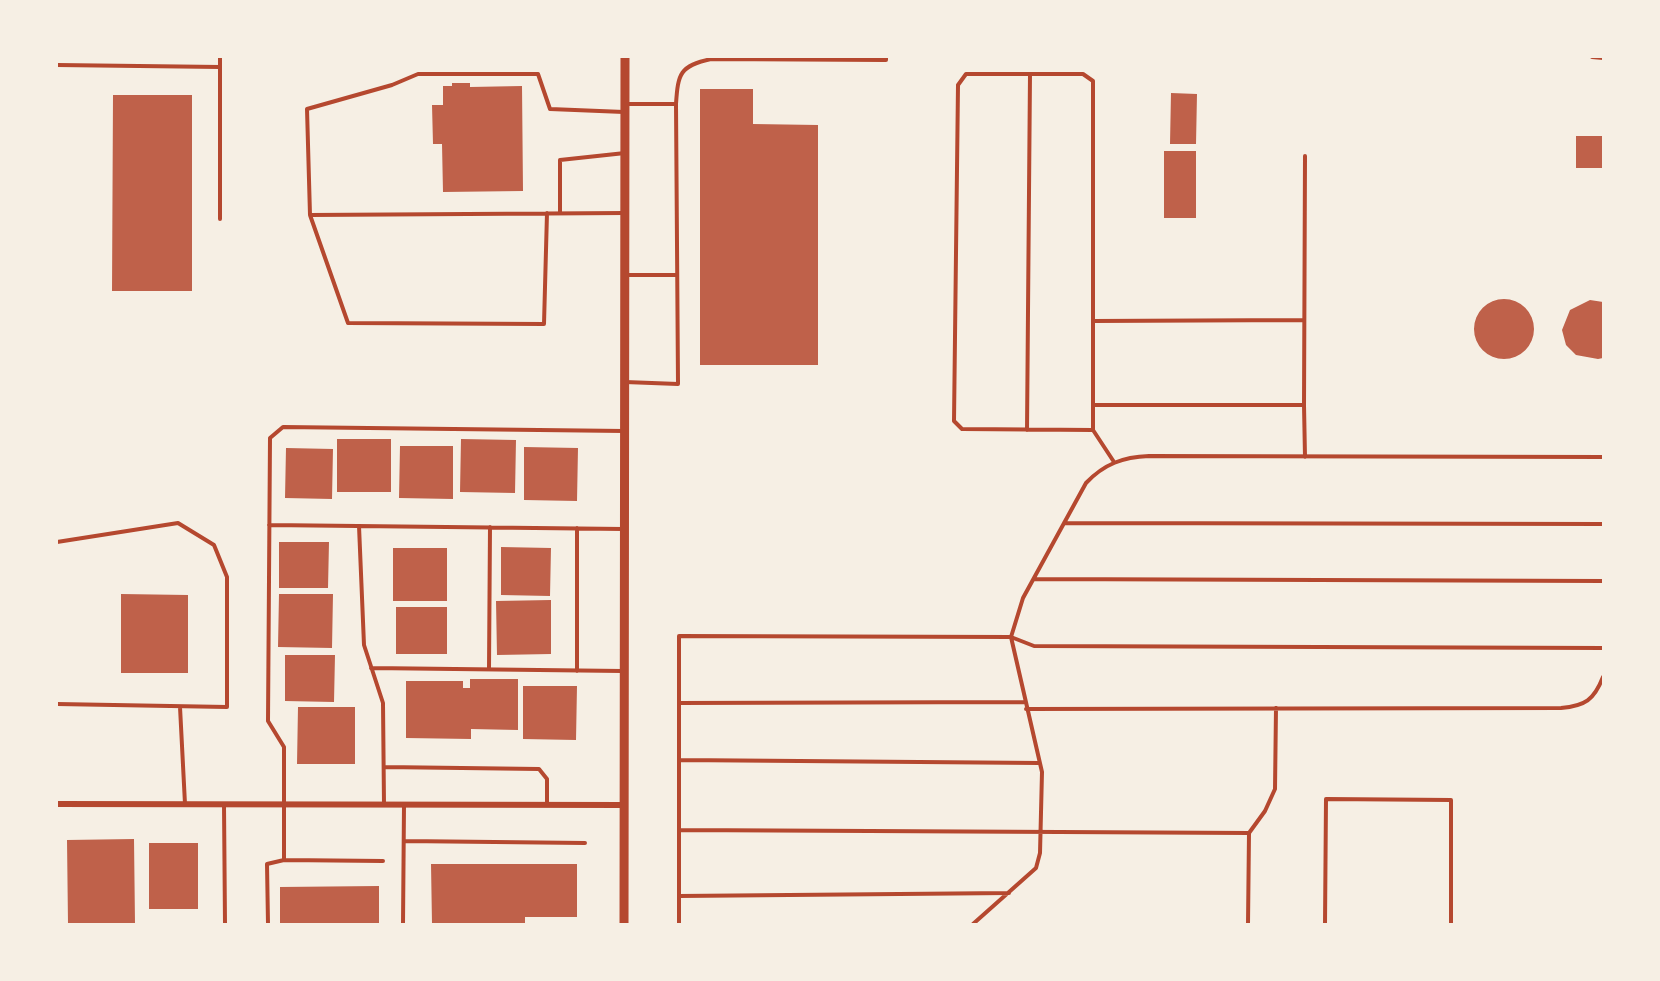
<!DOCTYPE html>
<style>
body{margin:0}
#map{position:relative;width:1660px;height:981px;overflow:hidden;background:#f6efe4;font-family:"Libre Baskerville",serif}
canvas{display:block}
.frame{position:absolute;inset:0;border:58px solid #f6efe4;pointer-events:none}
</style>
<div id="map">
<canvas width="1660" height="981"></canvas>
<div class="frame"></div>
</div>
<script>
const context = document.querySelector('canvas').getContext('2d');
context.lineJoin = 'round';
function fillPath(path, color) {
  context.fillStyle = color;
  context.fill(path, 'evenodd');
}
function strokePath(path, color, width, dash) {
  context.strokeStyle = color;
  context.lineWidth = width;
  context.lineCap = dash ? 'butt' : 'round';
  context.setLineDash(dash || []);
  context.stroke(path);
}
const building = new Path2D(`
 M452 83H470V87L522 86 523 191 443 192 442 144H433L432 105H443V86H452Z
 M700 89H753V124L818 125V365H700Z
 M1171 93 1197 94 1196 144H1170Z
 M113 95H192V291H112Z
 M1576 136H1603V168H1576Z
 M1164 151H1196V218H1164Z
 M1474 329a30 30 0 1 1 60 0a30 30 0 1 1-60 0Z
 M1590 300 1603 302V358L1598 359 1576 355 1566 345 1562 330 1570 310Z
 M337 439H391V492H337Z
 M461 439 516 440 515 493 460 492Z
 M400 446H453V499L399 498Z
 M524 447 578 448 577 501 524 500Z
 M286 448 333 449 332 499 285 498Z
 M279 542H329L328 588H279Z
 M501 547 551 548 550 596 501 595Z
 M393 548H447V601H393Z
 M121 594 188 595V673H121Z
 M279 594H333L332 648 278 647Z
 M551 600V654L497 655 496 601Z
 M396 607H447V654H396Z
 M285 655H335L334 702 285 701Z
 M470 679H518V730L471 729V739L406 738V681H463V688H470Z
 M523 686H577L576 740 523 739Z
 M298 707H355V764H297Z
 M134 839 135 924H68L67 840Z
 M149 843H198V909H149Z
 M431 864H577V917H525V924H432Z
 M379 886V924H280V887Z`);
const service = new Path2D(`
 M1592 57 1603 58
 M57 65 220 67V57
 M220 67V219
 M625 104H676C678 73 680 66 711 59L886 60V57
 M547 213 544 324 348 323 310 215 625 213
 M560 213V160L625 153
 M310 215 307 109 392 85 418 74H538L550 109 624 112
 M625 275H677
 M1093 321 1304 320
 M625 382 678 384 676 104
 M1093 405H1304L1305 457
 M1304 405 1305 156
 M1027 430 1030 74
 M1093 430V81L1083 74H966L958 85 954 421 962 429 1093 430 1114 462
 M1064 523 1603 524
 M269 525 623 529
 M359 526 364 645 383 703 384 805
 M577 528V671
 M57 542 178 523 214 545 227 577V707L57 704
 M1034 579 1603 581
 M371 668 622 671
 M489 669 490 527
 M679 703 1025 702
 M180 707 185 804
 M1026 709 1561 708C1585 706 1594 700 1603 677
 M679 760 1039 763
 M384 767 539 769 547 779V804
 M224 805 225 924
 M679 830 1249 833
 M404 841 585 843
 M284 860 383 861
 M679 896 1009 893
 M268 924 267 864 284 860V747L268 721 270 438 283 427 624 431
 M403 924 404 805
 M679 924V636L1011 637 1034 646 1603 648
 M973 924 1036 868 1040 853 1042 772 1011 637 1023 598 1086 483C1104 464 1123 457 1149 456L1603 457
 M1248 924 1249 833 1265 811 1275 789 1276 708
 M1325 924 1326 799 1451 800V924`);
const minor = new Path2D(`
 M57 804 624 805`);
const tertiary = new Path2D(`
 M624 924 625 57`);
fillPath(building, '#bf614a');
strokePath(service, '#b5482f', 4);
strokePath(minor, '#b5482f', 6);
strokePath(tertiary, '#b5482f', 9);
</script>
